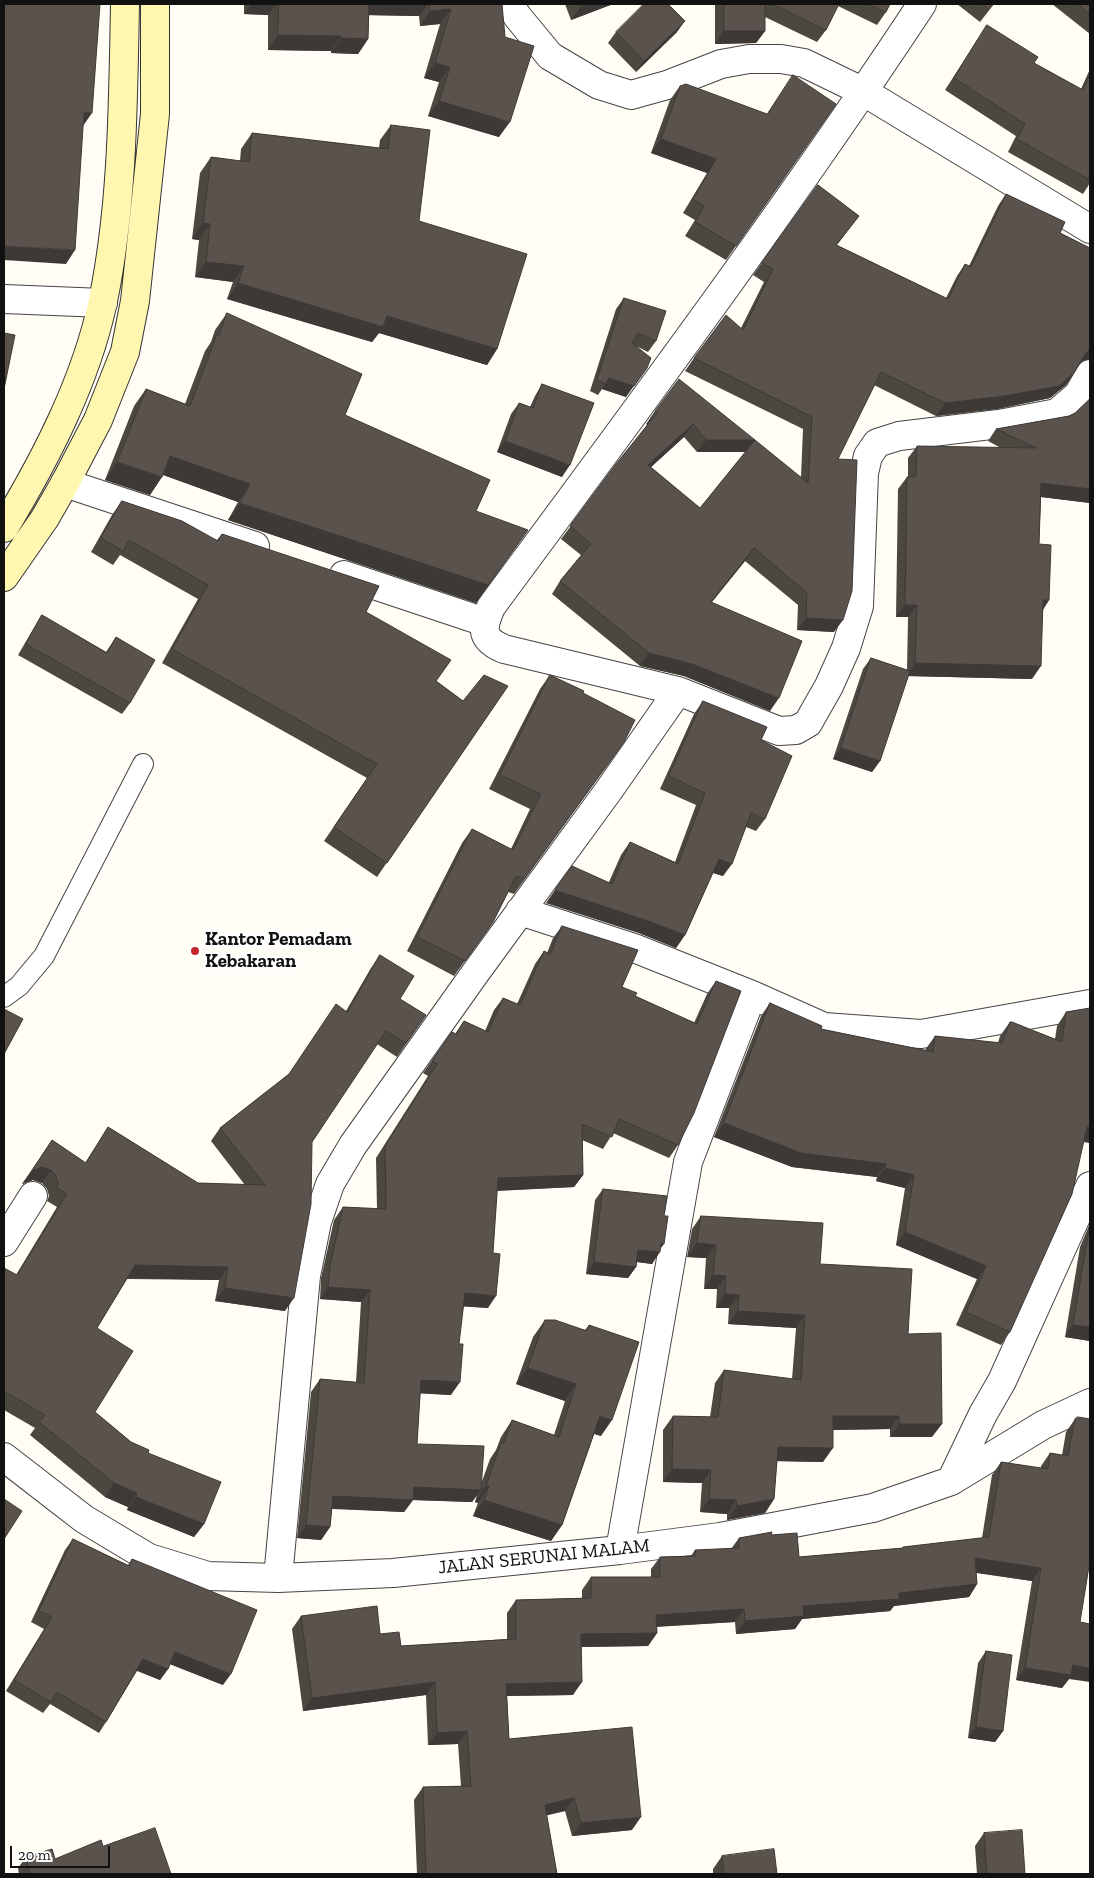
<!DOCTYPE html>
<style>
body{margin:0}
#map{position:relative;width:1094px;height:1878px;overflow:hidden;background:#fffdf5;font-family:"Zilla Slab",serif}
canvas{display:block}
.frame{position:absolute;inset:0;border:5px solid #111;pointer-events:none}
.scale{position:absolute;left:10px;top:1846px;width:100px;height:22px;box-sizing:border-box;border:2px solid #111;border-top:0;padding-left:6px;font-size:15px;line-height:18px;white-space:nowrap;color:#111;-webkit-text-stroke:4px #fff;paint-order:stroke}
</style>
<div id="map">
<canvas width="1094" height="1878"></canvas>
<div class="frame"></div>
<div class="scale">20 m</div>
</div>
<script>
const context = document.querySelector('canvas').getContext('2d');
context.lineJoin = 'round';
function strokePath(path, color, width, dash) {
  context.strokeStyle = color;
  context.lineWidth = width;
  context.lineCap = dash ? 'butt' : 'round';
  context.setLineDash(dash || []);
  context.stroke(path);
}
function fillPath(path, color) {
  context.fillStyle = color;
  context.fill(path, 'evenodd');
}
function drawText(font, color, halo, rows, align = 'center') {
  context.font = font + ' "Zilla Slab",serif';
  context.lineWidth = 5;
  context.setLineDash([]);
  context.textBaseline = 'middle';
  context.strokeStyle = halo;
  context.fillStyle = color;
  for (const [text, x, y, turn = 0] of rows) {
    context.save();
    context.translate(x, y);
    context.rotate((+turn || 0) * Math.PI / 180);
    context.textAlign = isNaN(turn) ? turn : align;
    if (halo) context.strokeText(text, 0, 0);
    context.fillText(text, 0, 0);
    context.restore();
  }
}
const lane = new Path2D(`
 M4 997 19 986 44 956 143 764`);
const street = new Path2D(`
 M510 4 517 16 550 56 599 85 631 95 667 85 721 64 749 59H781L804 63 864 92 1090 229
 M4 299 103 303
 M65 483 255 546
 M344 575 485 622
 M678 691 779 731 796 730 808 723 829 686 846 648 859 606 864 473 868 456 877 443 899 436 999 424 1057 413 1078 395 1090 374
 M520 911 634 948 752 995 824 1027 921 1034 1090 1004
 M4 1242 33 1196
 M4 1457 84 1519 149 1558 208 1576 278 1578 393 1573 620 1550 720 1537 873 1508 951 1481 1043 1425 1090 1403
 M951 1481 983 1414 1002 1381 1090 1186
 M620 1550 688 1162 752 995
 M278 1578 306 1276 317 1222 330 1184 353 1145 476 972 609 790 678 691 504 649C480 639 482 628 491 607 638 408 786 210 922 4`);
const secondary = new Path2D(`
 M4 528C46 458 86 381 103 301 123 203 123 103 125 4
 M4 577 45 518 65 483 98 420 125 352 135 301 155 114V4`);
const wall = new Path2D(`
 M244 4H502L499 137 428 116 439 82 424 78 440 24 420 26 419 16 369 15 368 39 358 54 331 53V51L268 50V15L244 14Z
 M565 4H613L571 20Z
 M715 4H890L886 12 877 25 838 6 826 30 817 42 765 17V31L756 43 715 44Z
 M957 4H994L980 22Z
 M1052 4H1090V34Z
 M987 25 1034 63 1081 89 1090 69V183L1083 194 1008 152 1016 136 945 90Z
 M616 32H677L636 72 608 43Z
 M680 86 766 114 836 104 726 260 685 236 695 220 683 213 707 173 651 153 670 100Z
 M391 125 419 221 497 349 487 365 379 333 372 342 227 299 233 282 195 277 199 240 192 239 200 173 211 157 240 161 241 149 252 133 379 148 380 140Z
 M818 185 859 216 837 245 946 298 957 276 965 264 969 266 998 206 1006 194 1060 233 1090 248V359L1082 361 1066 385 1050 398 997 409 936 416 874 385 838 459 834 632 797 630 798 605 745 561 712 602 770 711 684 676 640 666 552 594 560 581 581 555 561 539 647 425 646 424 655 411 755 440 748 450 801 477 803 429 685 371 694 358 741 328 764 282 753 275ZM684 437 697 452H746L700 508 651 467Z
 M624 298 656 341 648 352 638 347 626 397 602 389 598 395 590 391 616 309Z
 M227 313 345 415 476 511V603L228 520 238 502 163 475 150 495 105 480 134 406 146 389 185 404 205 351 211 342 215 330Z
 M542 384 562 477 497 452 511 414 519 403 530 407 535 396Z
 M1090 399V503L1041 497 1039 544 1049 600 1043 610 1032 679 908 676 880 761 872 772 833 759 863 669 871 658 907 670 908 617H896L898 489 907 477H908V458L917 446 1001 448 988 441 996 429 1069 416 1075 413Z
 M122 501 217 540 222 534 366 612 436 681 463 701 508 686 377 877 324 841 367 778 162 663 198 599 120 555 113 565 91 552 112 515Z
 M42 615 106 652 116 637 130 703 122 714 18 655 35 626Z
 M550 675 583 693 614 756 514 894 508 892 493 922 454 976 407 951 462 843 472 829 511 849 530 809 489 789 540 689Z
 M703 701 761 740 765 819 756 831 746 827 723 876 713 873 685 935 676 948 639 933 546 903 609 882 621 855 630 842 675 862 696 805 660 789 694 714Z
 M562 926 622 987 635 996 694 1023 707 994 716 981 678 1145 669 1158 613 1133 603 1149 582 1140 583 1175 574 1187 497 1191 488 1308 463 1306 451 1395 420 1393 417 1444 481 1484 490 1459 496 1450 501 1437 512 1420 554 1435 565 1401 516 1384 533 1337 545 1320 585 1330 589 1325 601 1436 594 1434 562 1525 551 1541 473 1516 478 1503 475 1502 477 1494 472 1502 413 1500 404 1512 332 1509 330 1527 321 1540 297 1538 311 1392 320 1379 356 1382 361 1302 320 1299 321 1278 334 1220 343 1207 377 1209 376 1158 428 1076 423 1073 452 1032 455 1034 464 1021 485 1031 494 1010 503 998 517 1004 535 964 544 951 547 953 553 938Z
 M380 955 400 999 426 1015 397 1057 377 1044 312 1142 285 1311 215 1301 219 1280 127 1279 97 1328 95 1412 131 1442 148 1453 204 1524 194 1537 127 1510 128 1507 105 1497 30 1435 35 1428 4 1410V1268L16 1275 57 1207 47 1201 49 1196 47 1189 42 1183 33 1180 22 1184 52 1140 85 1163 108 1127 198 1183 245 1185 211 1141 220 1128 288 1075 346 1011 371 968Z
 M770 1003 821 1029 925 1050 935 1036 998 1043 1000 1036 1010 1022 1055 1039 1057 1026 1066 1012 1090 1008V1143L1084 1142 1010 1332 1001 1345 956 1325 977 1279 896 1245 905 1188 876 1181 877 1177 792 1167 714 1137 761 1016Z
 M603 1189 660 1248 652 1264 637 1262 636 1267 628 1278 586 1274 595 1200Z
 M701 1216 820 1264 908 1334 932 1437H890V1429L833 1430 823 1462 777 1461 774 1499 765 1513 727 1520V1514L700 1512 702 1483 663 1482V1430L673 1416 710 1417 715 1383 724 1370 792 1379 796 1328 728 1324 729 1308H716L717 1289H704L706 1258 687 1257 692 1229Z
 M1090 1223V1341L1065 1337 1080 1247Z
 M1075 1419 1088 1571 1069 1679 1062 1688 1016 1680 1032 1581 976 1573 977 1584 969 1597 894 1606 890 1611 802 1619 795 1629 736 1634 735 1622 656 1627 657 1633 648 1646 581 1647 573 1695 507 1696 509 1739 632 1830 572 1836 565 1811 546 1815 557 1874H417L414 1800 423 1787 461 1786 458 1744 428 1745 426 1695 303 1711 292 1629 301 1616 380 1634 401 1646 507 1639V1613L516 1600 582 1598V1590L591 1577H651V1569L660 1557 691 1556 695 1550 731 1549 739 1538 771 1535 799 1557 902 1548 903 1547 982 1538 992 1475 1001 1462 1041 1468V1466L1050 1453 1062 1455 1066 1432Z
 M73 1539 128 1565 132 1559 223 1685 170 1664 168 1669 160 1680 137 1671 106 1722 99 1733 50 1704 43 1713 6 1691 44 1629 31 1622 65 1550Z
 M986 1651 1003 1731 995 1742 968 1738 978 1663Z
 M984 1833 1025 1874H977L975 1846Z
 M103 1846 171 1874H19L18 1868 26 1857 55 1859Z
 M722 1856 777 1874H713V1869Z`);
const shadedWall = new Path2D(`
 M251 4H276L268 15 244 14Z
 M367 4H428L419 16 359 15Z
 M585 4H613L571 20 582 5Z
 M451 9 440 24 420 26 430 11Z
 M685 21 677 32 636 72 644 61Z
 M724 31H765L756 43 715 44Z
 M278 35 341 36 331 51 268 50Z
 M341 38 368 39 358 54 331 53Z
 M435 63 450 67 439 82 424 78Z
 M439 101 510 122 499 137 428 116Z
 M84 112 92 113 83 126Z
 M661 139 716 159 707 173 651 153Z
 M203 223 210 224 199 240 192 239Z
 M4 246 75 250 66 264 4 260Z
 M206 262 244 266 233 282 195 277Z
 M238 283 387 316 497 349 487 365 379 333 372 342 227 299Z
 M1090 349V359L1082 361 1077 366 1085 354Z
 M647 368 626 397 602 389 609 378Z
 M1074 373 1066 385 1050 398 997 409 936 416 945 403Z
 M693 424 684 437 639 478 648 465Z
 M706 440H755L746 452H697Z
 M505 441 570 465 562 477 497 452Z
 M170 456 250 484 238 502 158 473Z
 M117 462 162 477 150 495 105 480Z
 M1041 483 1090 489V503L1033 496Z
 M240 503 528 530 476 603 228 520Z
 M754 548 745 561 702 614 711 602Z
 M1043 600H1049L1041 612Z
 M905 605H917L908 617H896Z
 M806 618 843 620 834 632 797 630Z
 M649 653 692 664 779 698 770 711 684 676 640 666Z
 M915 663 1041 666 1032 679 907 676Z
 M841 748 880 761 872 772 833 759Z
 M719 859 732 864 723 876 710 872Z
 M555 890 648 921 685 935 676 948 639 933 546 903Z
 M724 1123 886 1164 877 1177 792 1167 714 1137Z
 M1087 1127H1090V1143L1078 1140Z
 M42 1167 51 1170 42 1183 33 1180 22 1184 32 1171Z
 M885 1168 914 1175 905 1188 876 1181Z
 M583 1175 574 1187 489 1191 498 1178Z
 M905 1232 986 1266 977 1279 896 1245Z
 M661 1243 664 1244 658 1252H660L652 1264 630 1261 638 1250Z
 M697 1243 716 1245 706 1258 687 1257Z
 M594 1262 636 1267 628 1278 586 1274Z
 M135 1265 228 1267 219 1280 126 1278Z
 M713 1275 726 1276 717 1289H704Z
 M328 1287 370 1290 361 1302 320 1299Z
 M225 1288 294 1298 285 1311 215 1301Z
 M465 1293 496 1296 488 1308 456 1306Z
 M725 1294 739 1295 729 1308H716Z
 M738 1311 805 1315 796 1328 728 1324Z
 M1073 1325 1090 1327V1341L1065 1337Z
 M528 1368 576 1384 565 1401 516 1384Z
 M421 1380 460 1382 451 1395 412 1393Z
 M600 1416 612 1420 601 1436 589 1432Z
 M833 1416H899L890 1429 824 1430Z
 M899 1424H942L932 1437H890Z
 M778 1447 833 1448 823 1462 769 1461Z
 M672 1469 711 1470 702 1483 663 1482Z
 M114 1483 137 1493 128 1507 105 1497Z
 M486 1486H489L478 1503 475 1502Z
 M414 1487 481 1490 472 1502 413 1500 404 1512 324 1508 333 1496Z
 M136 1497 204 1524 194 1537 127 1510Z
 M709 1499 736 1500 727 1514 700 1512Z
 M774 1499 765 1513 727 1520 737 1506Z
 M484 1500 562 1525 551 1541 473 1516Z
 M306 1525 330 1527 321 1540 297 1538Z
 M975 1558 1041 1568 1032 1581 966 1571Z
 M977 1584 969 1597 894 1606 890 1611 802 1619 795 1629 736 1634 745 1621 803 1606 899 1593Z
 M744 1609 735 1622 647 1627 656 1615Z
 M657 1633 648 1646 572 1647 581 1634Z
 M175 1652 231 1674 223 1685 167 1663Z
 M143 1659 168 1669 160 1680 136 1670Z
 M1073 1665 1090 1668V1682L1069 1679 1062 1688 1016 1680 1025 1668Z
 M435 1682 426 1695 303 1711 312 1698Z
 M582 1682 573 1695 497 1696 506 1684Z
 M976 1727 1003 1731 995 1742 968 1738Z
 M467 1731 458 1744 428 1745 437 1733Z
 M574 1798 565 1811 536 1818 545 1805Z
 M641 1817 632 1830 572 1836 581 1823Z`);
const building = new Path2D(`
 M4 4H100L92 113 84 112 75 250 4 246Z
 M279 4H369L368 39 341 38V36L278 35Z
 M430 4H502L505 37 534 46 510 122 439 101 450 67 435 63 451 9 430 11Z
 M644 4H668L685 21 644 61 616 32Z
 M724 4H765V31H724Z
 M773 4H839L826 30Z
 M869 4H890L886 12Z
 M982 4H994L989 9Z
 M1077 4H1090V14Z
 M987 25 1038 57 1034 63 1083 90 1090 74V180L1017 139 1025 124 954 78Z
 M793 75 836 104 736 246 695 222 704 206 693 199 716 159 661 139 680 86 686 84 767 114Z
 M391 125 430 130 419 221 527 254 497 349 387 316 383 327 238 283 244 266 206 262 210 224 203 223 211 157 249 162 252 133 388 149Z
 M818 185 859 216 836 245 948 299 965 264 971 267 1006 194 1065 222 1060 233 1090 248V349L1085 354 1074 373 1059 386 1005 396 945 403 881 372 838 459 857 460 852 591 843 620 806 618 807 593 754 548 711 602 802 641 779 698 692 664 649 653 560 581 591 544 570 526 616 464 657 413 655 411 679 379 755 440H706L693 424 648 465 700 508 755 440 808 483 812 417 694 358 726 315 743 330 773 269 762 263Z
 M624 298 666 311 656 341 638 333 632 343 651 358 647 368 634 386 609 378 606 384 597 380Z
 M227 313 362 374 345 415 490 480 476 511 528 530 488 585 240 503 250 484 170 456 162 477 117 462 146 389 190 406 217 334 219 335Z
 M4 333 15 335 4 389Z
 M542 384 594 403 570 465 505 441 519 403 533 408Z
 M1090 399V489L1041 483 1039 544 1051 545 1049 600H1043L1041 666 915 663 917 605H905L907 477H916L917 446 1036 448 996 429 1069 416 1075 413Z
 M122 501 182 521 218 541 222 534 379 586 366 612 451 660 436 681 463 701 484 675 508 686 387 863 334 827 377 764 172 649 208 585 129 540 123 551 101 538Z
 M42 615 107 653 116 637 155 660 130 703 26 644Z
 M871 658 910 671 880 761 841 748Z
 M550 675 584 691 583 693 635 720 624 742 524 879 516 876 493 922 465 961 417 937 472 829 513 850 541 794 500 775Z
 M703 701 767 727 761 740 792 756 765 819 751 813 732 864 719 859 685 935 648 921 555 890 572 866 612 884 630 842 678 864 705 793 669 776Z
 M562 926 638 950 622 987 637 993 635 996 697 1024 716 981 741 991 694 1113 678 1145 619 1119 612 1137 582 1124 583 1175 498 1178 493 1253 500 1254 496 1296 465 1293 459 1344H463L460 1382 421 1380 417 1444 484 1446 481 1490 414 1487 413 1500 333 1496 330 1527 306 1525 320 1379 364 1383 370 1290 328 1287 330 1266 343 1207 386 1209 385 1146 437 1064 432 1061 452 1032 456 1034 464 1021 488 1032 503 998 520 1005 544 951 550 954Z
 M380 955 414 976 400 999 426 1015 406 1043 386 1031 312 1142 311 1204 294 1298 225 1288 228 1267 135 1265 97 1328 133 1351 95 1412 131 1442 149 1450 148 1453 221 1482 204 1524 136 1497 137 1493 114 1483 39 1422 45 1415 4 1391V1268L17 1275 67 1194 57 1188 58 1183 56 1176 51 1170 42 1167 32 1171 52 1140 86 1163 108 1127 198 1183 265 1185 220 1128 289 1074 336 1004 347 1012Z
 M770 1003 822 1026 821 1029 933 1052 935 1036 1002 1043 1010 1022H1012L1062 1042 1066 1012 1090 1008V1127H1087L1072 1194 1010 1332 966 1312 986 1266 905 1232 914 1175 885 1168 886 1164 801 1153 724 1123Z
 M4 1009 23 1019 4 1054Z
 M603 1189 667 1196 664 1216H668L664 1244 661 1243 660 1252 638 1250 636 1267 594 1262Z
 M701 1216 823 1223 820 1264 912 1269 908 1334 941 1333 942 1424H899V1416H833V1448L778 1447 774 1499 737 1506 736 1500 709 1499 711 1470 672 1469 673 1416 718 1417 724 1370 801 1380 805 1315 738 1311 739 1295 725 1294 726 1276 713 1275 716 1245 697 1243Z
 M1090 1230V1327L1073 1325 1088 1235Z
 M545 1320H555L587 1331 589 1325 639 1342 612 1420 600 1416 562 1525 484 1500 489 1486H486L501 1443H504L512 1420 559 1437 576 1384 528 1368Z
 M1078 1417 1090 1419V1560L1080 1622 1090 1624V1668L1073 1665 1071 1675 1025 1668 1041 1568 975 1558 977 1584 899 1593V1599L803 1606 804 1616 745 1621 744 1609 656 1615 657 1633 581 1634 582 1682 506 1684 509 1739 632 1727 641 1817 581 1823 574 1798 545 1805 557 1874H426L423 1787 471 1786 467 1731 437 1733 435 1682 312 1698 301 1616 377 1606 380 1634 399 1632 401 1646 516 1639V1600L591 1598V1577H660V1557L695 1556V1550L739 1548V1538L772 1532 771 1535 797 1533 799 1557 903 1548V1547L989 1537 1001 1462 1048 1469 1050 1453 1068 1456 1075 1419Z
 M4 1499 22 1511 4 1539Z
 M73 1539 129 1566 132 1559 257 1610 231 1674 175 1652 168 1669 143 1659 106 1722 57 1692 51 1702 14 1680 52 1617 39 1611Z
 M986 1651 1012 1655 1003 1731 976 1727Z
 M155 1828 171 1874H30L26 1857 52 1849 55 1859 101 1840 103 1846Z
 M1022 1830 1025 1874H987L984 1833Z
 M774 1849 777 1874H724L722 1856Z`);
const markers = [
 [195,951,5,"#c4262e"]
];
const poiNames = [
 ["Kantor Pemadam",205,940],
 ["Kebakaran",205,962]
];
const streetNames = [
 ["JALAN SERUNAI MALAM",544,1557,-6]
];
strokePath(lane, '#444', 22);
strokePath(street, '#444', 30);
strokePath(secondary, '#333', 30);
strokePath(lane, '#fff', 20);
strokePath(street, '#fff', 28);
strokePath(secondary, '#fff6b0', 28);
fillPath(wall, '#4d4742');
fillPath(shadedWall, '#3f3936');
fillPath(building, '#5a524d');
strokePath(building, '#3f3936', 1);
for (const [x, y, r, color] of markers) {
  const dot = new Path2D();
  dot.arc(x, y, r, 0, 2 * Math.PI);
  context.fillStyle = color;
  context.fill(dot);
  strokePath(dot, '#fff', 2);
}
drawText('bold 19px', '#111', '#fff', poiNames, 'left');
drawText('19px', '#111', '#fff', streetNames);
</script>
